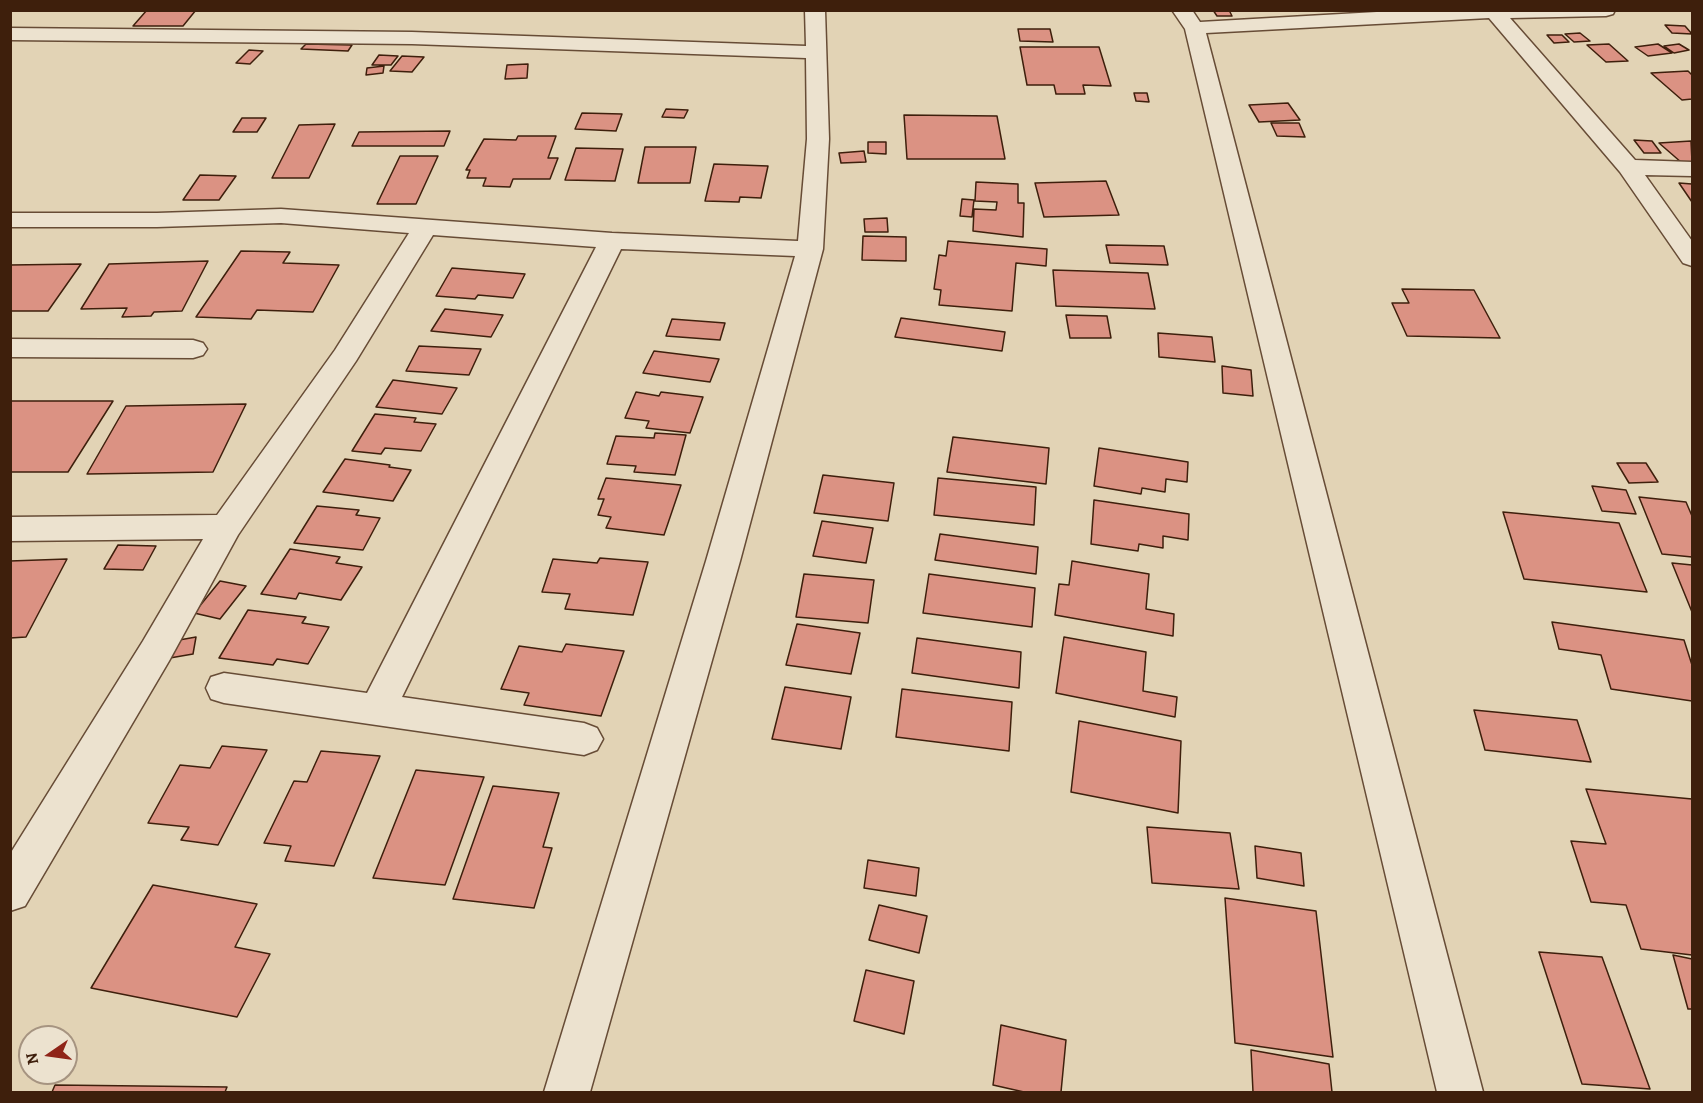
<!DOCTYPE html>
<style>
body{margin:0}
#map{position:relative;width:1703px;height:1103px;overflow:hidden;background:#e2d3b5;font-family:Alegreya,serif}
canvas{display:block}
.frame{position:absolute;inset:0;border:12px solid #3e1f0c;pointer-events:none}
.north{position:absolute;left:18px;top:1025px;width:60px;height:60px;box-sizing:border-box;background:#ece2cf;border:2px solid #a69481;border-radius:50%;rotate:257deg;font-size:16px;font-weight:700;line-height:24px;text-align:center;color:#3e1f0c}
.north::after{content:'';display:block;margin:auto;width:21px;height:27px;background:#8f2418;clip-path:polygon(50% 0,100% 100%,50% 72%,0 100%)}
</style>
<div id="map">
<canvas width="1703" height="1103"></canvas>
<div class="frame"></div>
<div class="north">N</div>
</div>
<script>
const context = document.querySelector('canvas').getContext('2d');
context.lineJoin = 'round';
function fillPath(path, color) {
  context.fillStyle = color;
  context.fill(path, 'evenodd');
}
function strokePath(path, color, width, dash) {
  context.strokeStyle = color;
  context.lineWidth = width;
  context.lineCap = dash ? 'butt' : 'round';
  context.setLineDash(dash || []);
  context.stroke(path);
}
const building = new Path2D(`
 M147 10H196L183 26H133Z
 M1213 10H1229L1232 16H1217Z
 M1665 25 1685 26 1692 34 1672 33Z
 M1018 29H1050L1053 42 1020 41Z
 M1580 33 1590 41 1574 42 1565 34Z
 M1547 35H1562L1569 42 1554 43Z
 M306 44 352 45 348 51 301 49Z
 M1609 44 1628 61 1606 62 1587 45Z
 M1658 44 1672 53 1648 56 1635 47Z
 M1679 44 1689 50 1674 53 1664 46Z
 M1020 47H1099L1111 86 1083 85 1085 94H1056L1054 85H1027Z
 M249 50 263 51 250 64 236 63Z
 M379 55 398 56 391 65H372Z
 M402 56 424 57 412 72 390 71Z
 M528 64 527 78 505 79 507 65Z
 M384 66 383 73 366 75 367 68Z
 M1688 71 1692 75V99L1682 100 1651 73Z
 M1134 93H1147L1149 102 1136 101Z
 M1288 103 1300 120 1259 122 1249 105Z
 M666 109 688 110 684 118 662 117Z
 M582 113 622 114 616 131 575 129Z
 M904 115 997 116 1005 159H907Z
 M242 118H266L257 132H233Z
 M1271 123H1299L1305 137 1277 136Z
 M335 124 309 178H272L299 125Z
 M450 131 444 146H352L359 132Z
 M518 136H556L548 158H558L550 179H513L510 187 483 186 486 178H467L470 170H466L484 139 516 140Z
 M1634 140 1652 141 1661 153H1644Z
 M1691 141 1692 162 1682 163 1659 143Z
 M868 142H886V154L868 153Z
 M645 147H696L690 183H638Z
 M576 148 623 149 615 181 565 180Z
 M864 151 866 162 841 163 839 153Z
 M400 156H438L416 204H377Z
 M714 164 768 166 761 198 740 197 739 202 705 201Z
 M200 175 236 176 219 200H183Z
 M1106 181 1119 215 1044 217 1035 183Z
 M976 182 1018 184V203H1024L1023 237 973 231 974 209 996 210 997 202 975 201Z
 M1679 183 1692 184V202Z
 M962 199 974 200 972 217 960 216Z
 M887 218 888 232H865L864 219Z
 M863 236 906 237V261L862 260Z
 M948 241 1047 249 1046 266 1016 263 1012 311 939 305 941 290 934 289 939 255 946 256Z
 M1106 245 1164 246 1168 265 1110 263Z
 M241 251 290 252 283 263 339 265 313 312 257 310 251 319 196 317Z
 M208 261 182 311 154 312 151 316 122 317 127 308 81 309 109 264Z
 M81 264 48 311H10V265Z
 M452 268 525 274 513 298 478 295 475 299 436 296Z
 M1053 270 1148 273 1155 309 1056 306Z
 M1402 289 1474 290 1500 338 1407 336 1392 303H1409Z
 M445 309 503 315 491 337 431 331Z
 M1066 315 1107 316 1111 338H1070Z
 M901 318 1005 332 1002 351 895 337Z
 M672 319 725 323 720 340 666 336Z
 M1158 333 1212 337 1215 362 1159 357Z
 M419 346 481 349 469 375 406 371Z
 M654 351 719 359 710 382 643 373Z
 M1222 366 1251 370 1253 396 1223 393Z
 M393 380 457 388 442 414 376 407Z
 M636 392 659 396 661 392 703 397 690 433 646 428 649 421 625 418Z
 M10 401H113L68 472H10Z
 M246 404 213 472 87 474 126 406Z
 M375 414 416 418 414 422 436 424 421 451 385 448 381 454 352 451Z
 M655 433 686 435 675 475 634 472 636 466 607 464 616 436 654 438Z
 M953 437 1049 448 1046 484 947 472Z
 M1099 448 1188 462 1187 482 1166 479 1165 492 1142 488 1141 494 1094 486Z
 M345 459 390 465 389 467 411 470 393 501 323 492Z
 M1617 463H1646L1658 482 1629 483Z
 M823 475 894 483 888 521 814 513Z
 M606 478 681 485 664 535 606 528 611 517 598 515 604 499H598Z
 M938 478 1036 487 1034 525 934 515Z
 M1592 486 1626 490 1636 514 1602 511Z
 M1639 497 1686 502 1692 516V557L1662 554Z
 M1094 500 1189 514 1188 540 1163 536V548L1139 544 1138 551 1091 544Z
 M317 506 359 510 356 515 380 518 363 550 294 543Z
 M1503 512 1619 523 1647 592 1524 579Z
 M822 521 873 528 866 563 813 556Z
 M940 534 1038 547 1036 574 935 560Z
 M118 545 156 546 143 570 104 569Z
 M290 549 340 557 336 563 362 567 341 600 299 593 296 599 261 594Z
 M600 558 648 562 633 615 565 609 570 594 542 592 553 559 597 563Z
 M67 559 26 637 10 638V561Z
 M1072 561 1149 574 1146 609 1174 614 1173 636 1055 615 1059 584 1069 585Z
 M1672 563 1692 565V612Z
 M804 574 874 580 868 623 796 617Z
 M929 574 1035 588 1032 627 923 613Z
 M220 581 246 586 220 619 194 613Z
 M248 610 306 617 302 623 329 627 308 664 277 659 273 665 219 658Z
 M1552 622 1684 640 1692 665V701L1611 689 1601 655 1559 649Z
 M797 624 860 633 851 674 786 665Z
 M196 637 193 654 164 659 168 642Z
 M1064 637 1146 652 1143 691 1177 697 1175 717 1056 693Z
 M917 638 1021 652 1019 688 912 673Z
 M566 644 624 651 601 716 524 705 529 693 501 689 519 646 562 652Z
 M785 687 851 697 841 749 772 739Z
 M902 689 1012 702 1009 751 896 737Z
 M1474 710 1577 720 1591 762 1485 750Z
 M1079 721 1181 741 1178 813 1071 792Z
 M222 746 267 750 218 845 181 840 189 827 148 823 180 765 210 768Z
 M321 751 380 756 334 866 285 861 291 846 264 843 294 781 307 782Z
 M416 770 484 777 445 885 373 878Z
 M493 786 559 793 543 847 552 848 534 908 453 899Z
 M1586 789 1692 799V955L1641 949 1626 905 1591 902 1571 841 1606 844Z
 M1147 827 1230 833 1239 889 1152 883Z
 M1255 846 1301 853 1304 886 1257 878Z
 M868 860 919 868 916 896 864 888Z
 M153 885 257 904 235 947 270 954 237 1017 91 988Z
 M1225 898 1316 911 1333 1057 1235 1043Z
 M879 905 927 916 919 953 869 940Z
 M1539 952 1602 957 1650 1089 1582 1084Z
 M1673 955 1692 959V1009H1688Z
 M866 970 914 981 904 1034 854 1021Z
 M1001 1025 1066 1040 1061 1092H1024L993 1085Z
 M1251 1050 1329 1064 1332 1092H1253Z
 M55 1085 227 1087 225 1092H52Z`);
const street = new Path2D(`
 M805 10H825L829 139 823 249 740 561 590 1092H544L706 561 795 256 621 249 402 697 584 723 597 728 603 739 597 750 584 755 224 703 211 699 206 688 211 677 224 673 367 693 596 247 433 235 356 361 238 535 169 661 25 906 10 911V854L143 641 203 539 10 541V517L217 515 335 350 409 233 281 223 157 227H10V213H157L281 209 612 233 798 241 807 139 806 58 412 44 10 40V28L412 32 806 46Z
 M1172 10H1192L1200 22 1412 10H1615L1613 14 1606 16 1510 18 1635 160 1692 162V176L1645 175 1692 241V266L1683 263 1620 172 1489 18 1206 33 1483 1092H1437L1185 29Z
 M10 339 193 340 203 343 207 349 203 355 193 358 10 357Z`);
fillPath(building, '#db9283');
strokePath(building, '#3e1f0c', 1.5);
strokePath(street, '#674c36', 3);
fillPath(street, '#ece2cf');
</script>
